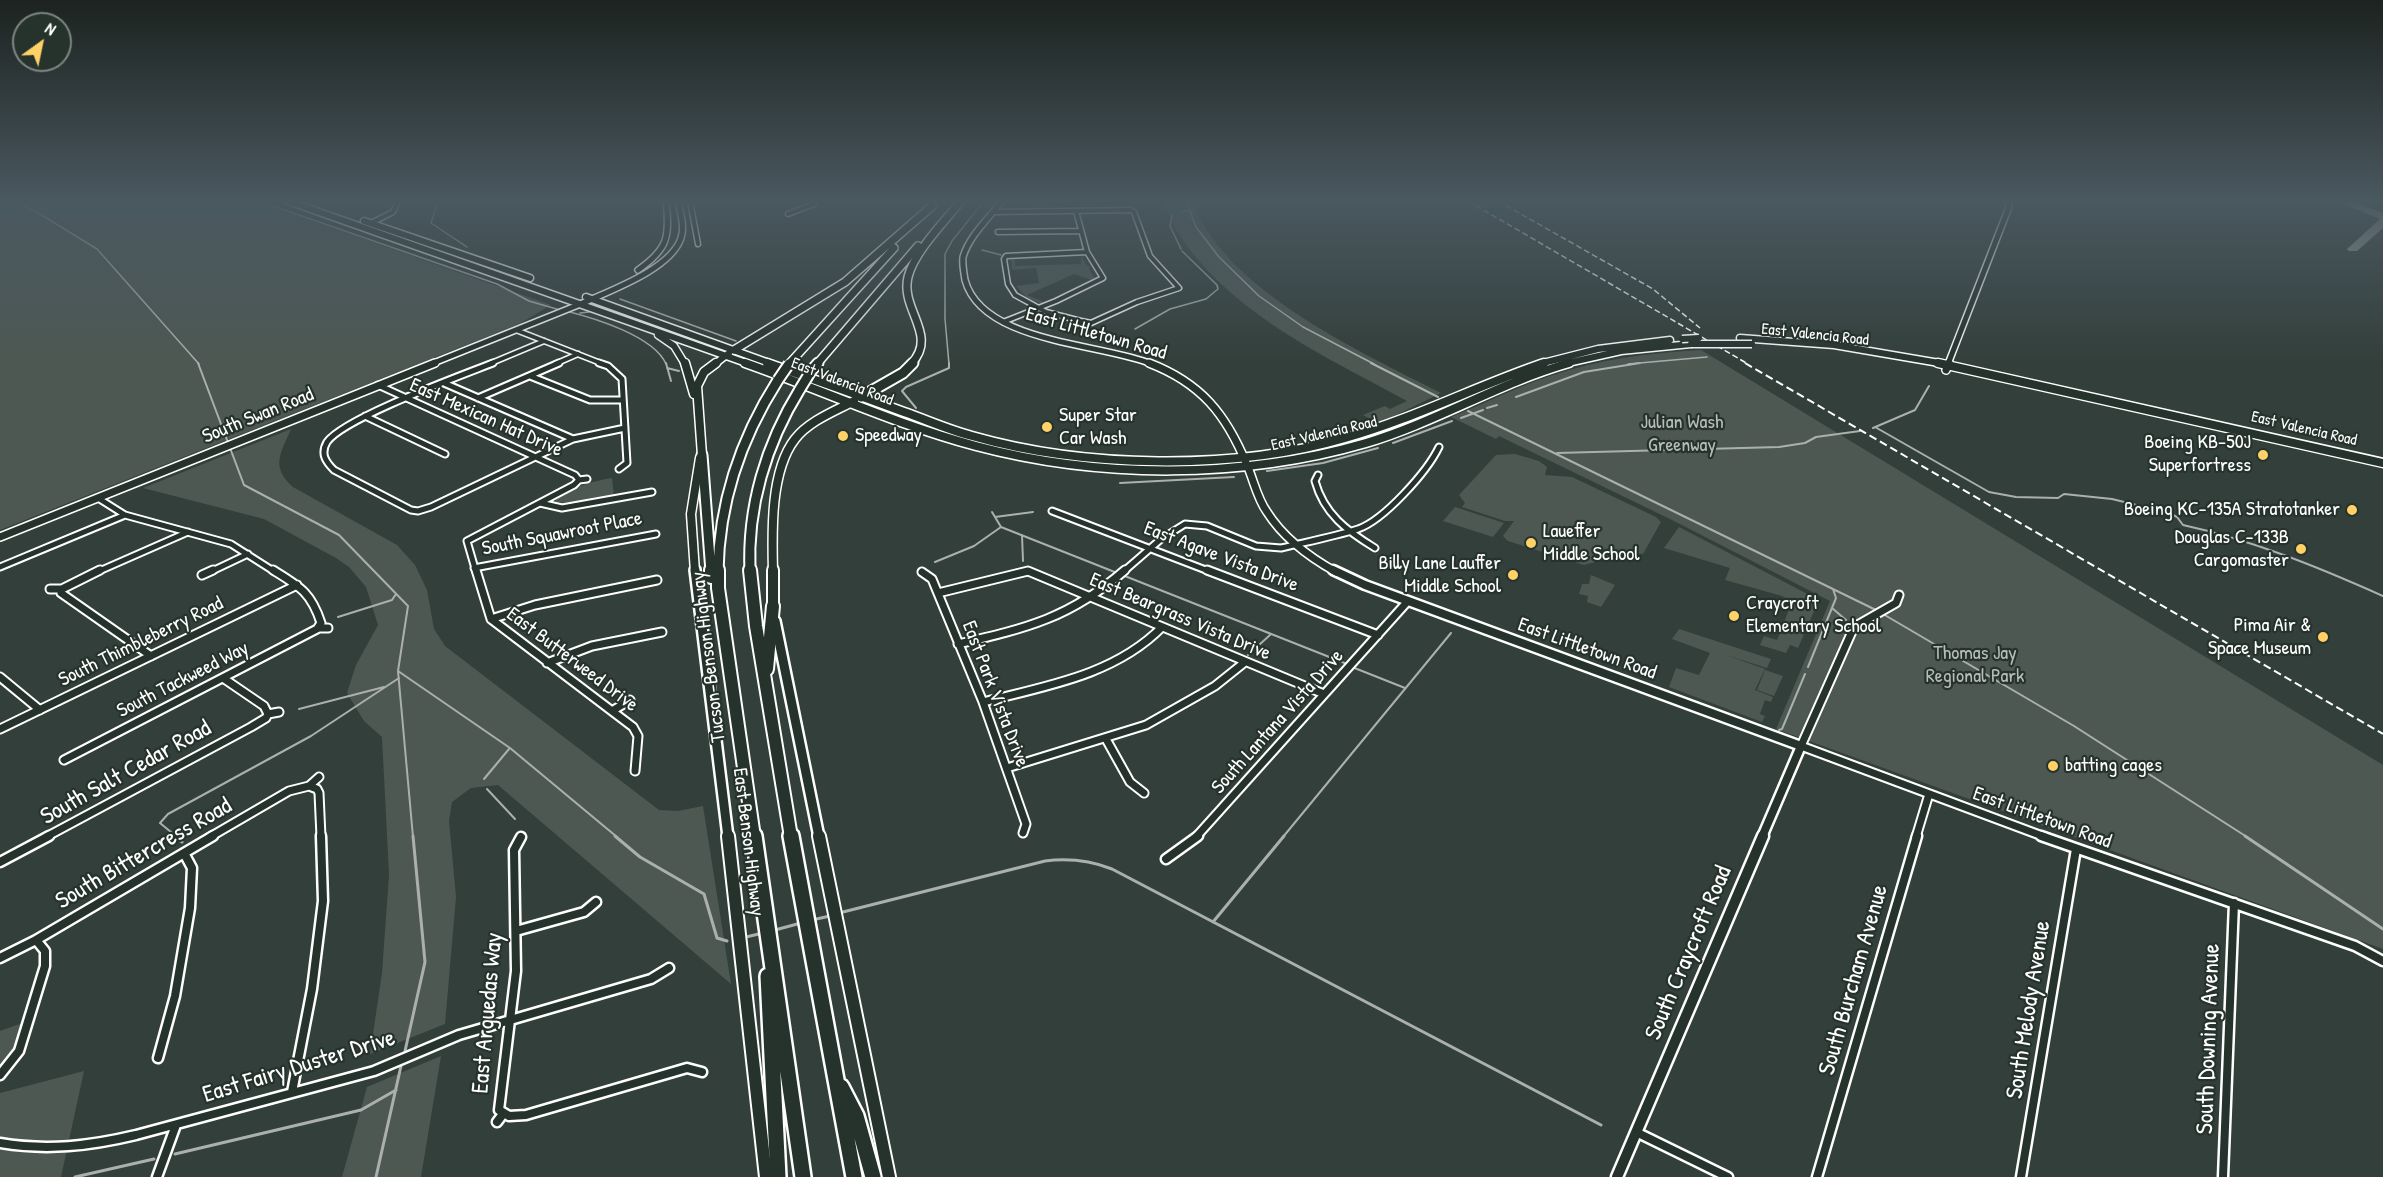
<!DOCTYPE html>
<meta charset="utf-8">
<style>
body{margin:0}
#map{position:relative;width:2383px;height:1177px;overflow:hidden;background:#333f3a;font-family:"Patrick Hand",sans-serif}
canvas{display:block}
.north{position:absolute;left:12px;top:12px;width:60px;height:60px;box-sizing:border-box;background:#26332d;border:2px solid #7d8581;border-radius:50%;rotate:33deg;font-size:16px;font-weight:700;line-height:24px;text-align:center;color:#fff}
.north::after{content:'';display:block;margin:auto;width:21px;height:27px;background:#ffd166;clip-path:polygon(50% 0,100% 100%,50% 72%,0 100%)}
</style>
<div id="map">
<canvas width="2383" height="1177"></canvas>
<div class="north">N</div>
</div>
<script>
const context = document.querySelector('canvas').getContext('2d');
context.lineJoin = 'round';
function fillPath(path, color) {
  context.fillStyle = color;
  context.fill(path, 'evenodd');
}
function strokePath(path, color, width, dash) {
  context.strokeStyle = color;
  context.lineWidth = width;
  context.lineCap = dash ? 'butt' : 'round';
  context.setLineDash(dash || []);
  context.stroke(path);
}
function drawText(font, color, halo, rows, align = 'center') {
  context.font = font + ' "Patrick Hand",sans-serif';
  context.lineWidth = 4.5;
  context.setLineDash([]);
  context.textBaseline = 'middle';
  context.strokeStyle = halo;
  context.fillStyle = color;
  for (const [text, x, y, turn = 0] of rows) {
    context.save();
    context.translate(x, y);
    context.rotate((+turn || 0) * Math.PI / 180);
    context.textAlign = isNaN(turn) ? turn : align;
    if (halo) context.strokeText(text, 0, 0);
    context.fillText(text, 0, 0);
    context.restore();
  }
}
const green = new Path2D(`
 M0 201H256L551 305 519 324 0 530Z
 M1164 201H1193C1222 289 1363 353 1441 393L1378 424 1363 415 1385 406 1390 409 1407 401C1338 363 1267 331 1211 274 1190 252 1173 231 1164 201Z
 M1081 255 1087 266H1090L1089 269 1095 279 1092 280 1074 274 1027 295 1044 302 1040 303 1027 298 1016 286 1039 283 1036 268 1012 270 1011 258 1015 257V266L1081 264Z
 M1701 350 2383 765V949L1776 729 1830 601 1674 521 1499 436 1496 439 1451 417C1484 404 1516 387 1550 376 1599 359 1649 353 1701 350Z
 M291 429C281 453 270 466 293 487L397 545 415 565 427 590 434 629 445 646 659 810 678 811 703 806 731 984 498 785 471 788 452 802 449 821 456 897 445 1024 370 1054 382 973 389 875 382 737 364 721 347 693 356 665 378 625 366 587 349 567 336 558 264 519 143 488Z
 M1515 454 1539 461 1547 467 1545 475 1572 477 1656 517 1661 522 1643 554 1616 551 1603 560 1584 565 1508 541 1503 536 1514 521H1505L1462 507 1465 503 1459 495 1496 455Z
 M612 478 614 496 572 503 555 502C560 489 599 480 612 478Z
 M1455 507 1504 523 1493 537 1443 521Z
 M1679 527 1819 600 1798 648 1790 645 1786 653 1760 645 1764 636 1777 640 1792 602 1782 596 1725 580 1730 568 1664 548Z
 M1591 575 1615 585 1601 607 1587 602 1588 596 1579 594 1582 584H1589Z
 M1679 629 1771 659 1767 668 1726 655 1765 669 1755 690 1773 697 1771 702 1765 700 1760 714 1765 716 1762 722 1669 687 1676 668 1699 675 1710 653 1672 639Z
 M1765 670 1783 676 1774 696 1757 690Z
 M28 1021 20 1049 7 1066 0 1082V1031Z
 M441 1056 421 1177H342L367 1087Z
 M84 1071 61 1177H0V1093Z`);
const streamFar2 = new Path2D(`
 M13 201 35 211 97 249 199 364
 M259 201 497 284 529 301 560 310
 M438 201 431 223 467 247
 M1186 201 1196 227 1219 257 1259 296 1303 327 1374 364
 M1181 212 1190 210
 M1172 215 1170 226 1181 249
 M982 250 1001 255
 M620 299 736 341
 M566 311C594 318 654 336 666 364
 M580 313 589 312
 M1135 329 1170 309 1206 299 1218 289 1217 285 1182 251
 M949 364 945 319V254L952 241 984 201
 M1628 364 1707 357`);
const streamFar1 = new Path2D(`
 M198 363 244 485 339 535 408 606 398 671 510 748 617 837
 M666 363 671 381
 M1371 363 1438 397
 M667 368 679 371
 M1516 397 1584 372 1640 363
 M916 408 902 391 906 387 949 368V363
 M1487 408 1497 405
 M1468 411 1878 611
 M1461 418 1483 410
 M1875 427 1989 492 2016 497 2058 498 2064 494 2112 499 2169 513 2177 517 2183 525C2252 540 2318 567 2383 596
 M1873 428 1915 410 1929 386
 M1393 443 1452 421
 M1557 453 1779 447 1805 443 1816 437 1860 431
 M1267 471 1323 463 1378 448
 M1120 483 1234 477
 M995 517 1033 512
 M1001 527 1347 664
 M1022 535 1023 561
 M935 562 974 546 1001 527 992 512
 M1832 608 1846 620
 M1883 614 2074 726 2247 837
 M338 617 392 600 396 594
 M1248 655 1270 635
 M1352 667 1405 688
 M1808 667 1836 598 1833 589
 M398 671 413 837
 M299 709 384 687
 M1779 730 1782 729 1805 674
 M484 779 509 749
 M487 789 515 819
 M177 837 160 823 168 814 311 736 399 678
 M1283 837 1451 633`);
const stream = new Path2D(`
 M175 836 182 842
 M615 836 640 857 704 894 717 938 727 941
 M2245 836 2383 929
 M839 913 1045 861C1069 858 1089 860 1112 869L1601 1125
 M812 920 830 916
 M1213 922 1284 836
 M775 930 801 923
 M746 937 763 933
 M405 1051 425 962 413 836
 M175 1154 361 1110 396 1090
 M75 1177 154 1159
 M376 1177 401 1066`);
const taxiway = new Path2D(`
 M2336 201H2352L2383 213V228L2357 251H2349L2347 249 2380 219Z`);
const minorFar3 = new Path2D(`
 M690 201 698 244
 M994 212 1131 210 1134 212 1150 256 1179 288 1137 302 1091 323 1081 321 1046 312 1015 295 1008 284 1004 259 1006 256 1087 252
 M788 214 814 204 813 201
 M371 223 393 212 398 201
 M998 232 1081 231
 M1003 322 1056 301 1103 278 1087 252 1076 211
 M516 330 603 364
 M489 364 544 341
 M555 364 578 354`);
const minorFar2 = new Path2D(`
 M493 363C460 376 344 418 327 442 320 454 326 462 334 470L411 510 418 511 431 507 573 439 625 428
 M599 363 608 366 622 379 627 463 619 469
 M530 376 590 400H623
 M444 383 573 439
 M378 385 575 475 579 480
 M478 398 559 363
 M365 416 445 454
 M1318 475 1315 481C1324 514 1347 531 1375 548
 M98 498 125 515 231 544 275 572
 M540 503 562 508 652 492
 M1052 511 1211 572
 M467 541 476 572
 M467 541 574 485 579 480 587 479
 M0 567 125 515
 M474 568 656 534
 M97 572 188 532
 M210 572 248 554
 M1026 572H1029
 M1123 572 1161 539 1185 524 1207 526 1256 546 1281 548C1306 542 1333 537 1358 529 1384 520 1427 472 1439 447`);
const minorFar1 = new Path2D(`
 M476 570 491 619 633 727 638 736 635 771
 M1207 570 1378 635
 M922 572 932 579 983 702 1026 824 1023 833
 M202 575 213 570
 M50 589H62L100 570
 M62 589 61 593 151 656
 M938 593 1028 571 1324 694
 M1899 595 1896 603 1854 627 1801 746 2045 837
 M491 619 535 605 657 580
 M318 628H328
 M958 644C1027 628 1070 618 1125 570
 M547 663 592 646 662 632
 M0 677 40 710
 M223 678 264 706 268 714 279 712
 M983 702C1046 686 1115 675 1162 627
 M612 711 630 700
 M0 729 297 585
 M1106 739 1130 782 1144 793
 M64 760 317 629 321 623C311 592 299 586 273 570
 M1007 768 1146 725 1215 686 1245 662
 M309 786 319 777
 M309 786 317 789 319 793 321 837
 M46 837 251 727 266 718 268 714
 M210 837 289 791 309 786
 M1196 837 1408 601
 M1916 837 1929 794`);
const minor = new Path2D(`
 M2041 836 2355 946 2383 961
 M521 837 514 850 516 971 499 1110 509 1116 526 1115 687 1068 702 1072
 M1166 859 1198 836
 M0 862 49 836
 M516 931 584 912 596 902
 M0 958 36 940 213 836
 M158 1058 175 996 190 908 192 868 184 853
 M0 1075 19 1051 45 966V951L36 940
 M292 1092 312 989 323 901 321 836
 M497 1122 503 1114
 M1636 1132 1728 1177
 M0 1143C47 1151 90 1146 136 1135L374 1071 459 1035 651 979 669 968
 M157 1177 176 1125
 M1817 1177 1917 836
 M2021 1177 2076 849
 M2223 1177 2234 903`);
const tertiaryFar3 = new Path2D(`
 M1002 201C989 218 969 236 963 257 962 264 964 273 965 280 982 343 1100 343 1152 364
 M431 364 583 303
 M1948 364 2009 207 2008 201`);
const tertiaryFar2 = new Path2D(`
 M1149 363C1201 383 1226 414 1247 465 1254 481 1257 498 1267 512 1284 539 1309 557 1336 572
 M1946 370 1949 363
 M0 537 435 363`);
const tertiaryFar1 = new Path2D(`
 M1333 570 1365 585 1801 746 1762 837`);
const tertiary = new Path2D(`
 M1617 1177 1763 836`);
const secondaryFar3 = new Path2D(`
 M638 270C668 249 670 237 666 201
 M583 303C611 290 671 269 681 238 685 226 680 212 678 201`);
const secondaryFar2 = new Path2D(`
 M695 572 691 514 700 458`);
const secondaryFar1 = new Path2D(`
 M695 570 728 837
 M775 621 819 837`);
const secondary = new Path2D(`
 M728 836 766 1177
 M819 836 889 1177`);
const primaryFar2 = new Path2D(`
 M288 201 749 364
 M364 221 530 278
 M586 297 772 364
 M658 335 674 346 685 364
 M1740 338 1834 345 1945 364
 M715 364 729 353
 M1539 364 1598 349 1670 340
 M1563 364 1621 351 1691 344`);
const primaryFar1 = new Path2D(`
 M685 363 694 394
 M745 363C822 390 897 425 976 446 1100 479 1242 479 1366 443 1436 422 1499 383 1569 363
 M767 363C813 379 858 395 904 412 927 420 949 430 972 436 1084 468 1233 471 1345 438 1413 419 1476 386 1544 363
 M1938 363 2383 463
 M702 455 697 386 704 372 716 363
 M773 572C772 533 770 471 795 439 809 421 835 411 854 401`);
const primary = new Path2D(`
 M773 570V606`);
const motorwayFar3 = new Path2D(`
 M734 350 845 282 932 206
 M789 364 894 248
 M817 364 918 246
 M911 364C939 335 900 310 908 277 914 252 945 221 961 201`);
const motorwayFar2 = new Path2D(`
 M811 371 818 363
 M861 397 903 373 913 363
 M702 455 711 572
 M718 572C719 502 741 438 778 380
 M750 572C747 507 766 444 800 389`);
const motorwayFar1 = new Path2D(`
 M711 570V577
 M718 570V588L754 837
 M750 570 756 626 791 837
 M767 669 773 606`);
const motorway = new Path2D(`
 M754 836 803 1177
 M791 836 854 1177
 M768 976 778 1177
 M841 1087 856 1116 873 1177`);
const railFar1 = new Path2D(`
 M1468 201 1748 364
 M1498 201 1653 289 1700 328`);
const rail = new Path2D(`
 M1745 363 2383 734`);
const primaryBridge = new Path2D(`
 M1682 339 1699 338
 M1691 344H1752`);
const motorwayBridge = new Path2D(`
 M778 380 789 364
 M800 389 811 371`);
const markers = [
 [1047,427,6,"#ffd166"],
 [843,436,6,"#ffd166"],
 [2263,455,6,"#ffd166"],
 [2352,510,6,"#ffd166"],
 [1531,543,6,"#ffd166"],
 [2301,549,6,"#ffd166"],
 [1513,575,6,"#ffd166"],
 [1734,616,6,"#ffd166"],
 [2323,637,6,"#ffd166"],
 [2053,766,6,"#ffd166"]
];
const farStreetnames = [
 ["East Valencia Road",1815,335,6],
 ["East Valencia Road",842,382,21],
 ["East Valencia Road",2304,429,13],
 ["East Valencia Road",1324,434,-13]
];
const streetNames = [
 ["East Littletown Road",1096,334,16],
 ["South Swan Road",258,416,-22],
 ["East Mexican Hat Drive",486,418,24],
 ["South Squawroot Place",562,534,-11],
 ["East Agave Vista Drive",1221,557,21],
 ["East Beargrass Vista Drive",1180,617,23],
 ["South Thimbleberry Road",141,642,-26],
 ["East Littletown Road",1587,649,20],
 ["Tucson–Benson Highway",709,657,-97],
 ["East Butterweed Drive",572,660,37],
 ["South Tackweed Way",183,680,-27],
 ["East Park Vista Drive",995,694,69],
 ["South Lantana Vista Drive",1278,722,-48],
 ["East Littletown Road",2042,818,20],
 ["East Benson Highway",748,842,83]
];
const poiNames = [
 ["Super Star",1059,416],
 ["Car Wash",1059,439],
 ["Speedway",855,436],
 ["Boeing KB-50J",2251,443,"right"],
 ["Superfortress",2251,466,"right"],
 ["Boeing KC-135A Stratotanker",2340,510,"right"],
 ["Laueffer",1543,532],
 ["Middle School",1543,555],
 ["Douglas C-133B",2289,538,"right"],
 ["Cargomaster",2289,561,"right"],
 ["Billy Lane Lauffer",1501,564,"right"],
 ["Middle School",1501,587,"right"],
 ["Craycroft",1746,604],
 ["Elementary School",1746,627],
 ["Pima Air &",2311,626,"right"],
 ["Space Museum",2311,649,"right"],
 ["batting cages",2065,766]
];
const parkNames = [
 ["Julian Wash",1682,423],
 ["Greenway",1682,446],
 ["Thomas Jay",1975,654],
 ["Regional Park",1975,677]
];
const nearStreetnames = [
 ["South Salt Cedar Road",126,773,-29],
 ["South Bittercress Road",144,854,-30],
 ["South Craycroft Road",1689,953,-67],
 ["South Burcham Avenue",1854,980,-74],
 ["South Melody Avenue",2029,1010,-81],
 ["East Arguedas Way",488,1013,-85],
 ["South Downing Avenue",2209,1039,-88],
 ["East Fairy Duster Drive",299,1067,-17]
];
fillPath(green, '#4d5853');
strokePath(streamFar2, '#abb0ae', 1.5);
strokePath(streamFar1, '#abb0ae', 2);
strokePath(stream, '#abb0ae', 3);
fillPath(taxiway, '#999f9c');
strokePath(minorFar3, '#fff', 7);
strokePath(minorFar2, '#fff', 9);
strokePath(minorFar1, '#fff', 11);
strokePath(minor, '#fff', 13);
strokePath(tertiaryFar3, '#fff', 8);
strokePath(tertiaryFar2, '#fff', 10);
strokePath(tertiaryFar1, '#fff', 13);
strokePath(tertiary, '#fff', 15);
strokePath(secondaryFar3, '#fff', 8);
strokePath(secondaryFar2, '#fff', 11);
strokePath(secondaryFar1, '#fff', 14);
strokePath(secondary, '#fff', 16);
strokePath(primaryFar2, '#fff', 9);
strokePath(primaryFar1, '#fff', 11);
strokePath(primary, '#fff', 14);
strokePath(motorwayFar3, '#fff', 10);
strokePath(motorwayFar2, '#fff', 13);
strokePath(motorwayFar1, '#fff', 16);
strokePath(motorway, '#fff', 20);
strokePath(minorFar3, '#26332d', 4);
strokePath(minorFar2, '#26332d', 5);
strokePath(minorFar1, '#26332d', 7);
strokePath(minor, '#26332d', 8);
strokePath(tertiaryFar3, '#26332d', 5);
strokePath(tertiaryFar2, '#26332d', 7);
strokePath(tertiaryFar1, '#26332d', 8);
strokePath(tertiary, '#26332d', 10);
strokePath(secondaryFar3, '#26332d', 5);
strokePath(secondaryFar2, '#26332d', 8);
strokePath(secondaryFar1, '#26332d', 9);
strokePath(secondary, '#26332d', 12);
strokePath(primaryFar2, '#26332d', 6);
strokePath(primaryFar1, '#26332d', 8);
strokePath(primary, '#26332d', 10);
strokePath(motorwayFar3, '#26332d', 7);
strokePath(motorwayFar2, '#26332d', 9);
strokePath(motorwayFar1, '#26332d', 12);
strokePath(motorway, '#26332d', 15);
strokePath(railFar1, '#fff', 1.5, [6, 3]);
strokePath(rail, '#fff', 2, [8, 4]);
strokePath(primaryBridge, '#fff', 9, []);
strokePath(motorwayBridge, '#fff', 13, []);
strokePath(primaryBridge, '#26332d', 6);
strokePath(motorwayBridge, '#26332d', 9);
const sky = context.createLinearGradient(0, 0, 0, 366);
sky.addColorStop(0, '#1c2320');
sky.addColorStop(0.55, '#4a5860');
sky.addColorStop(1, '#4a586000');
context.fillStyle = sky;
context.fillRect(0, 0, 2383, 366);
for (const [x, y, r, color] of markers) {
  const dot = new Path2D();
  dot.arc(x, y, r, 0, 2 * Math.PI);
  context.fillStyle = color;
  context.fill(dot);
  strokePath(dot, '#26332d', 2);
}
drawText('16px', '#fff', '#26332d', farStreetnames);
drawText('20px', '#fff', '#26332d', streetNames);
drawText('20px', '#fff', '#26332d', poiNames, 'left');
drawText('20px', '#b8bcba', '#26332d', parkNames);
drawText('24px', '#fff', '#26332d', nearStreetnames);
</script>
